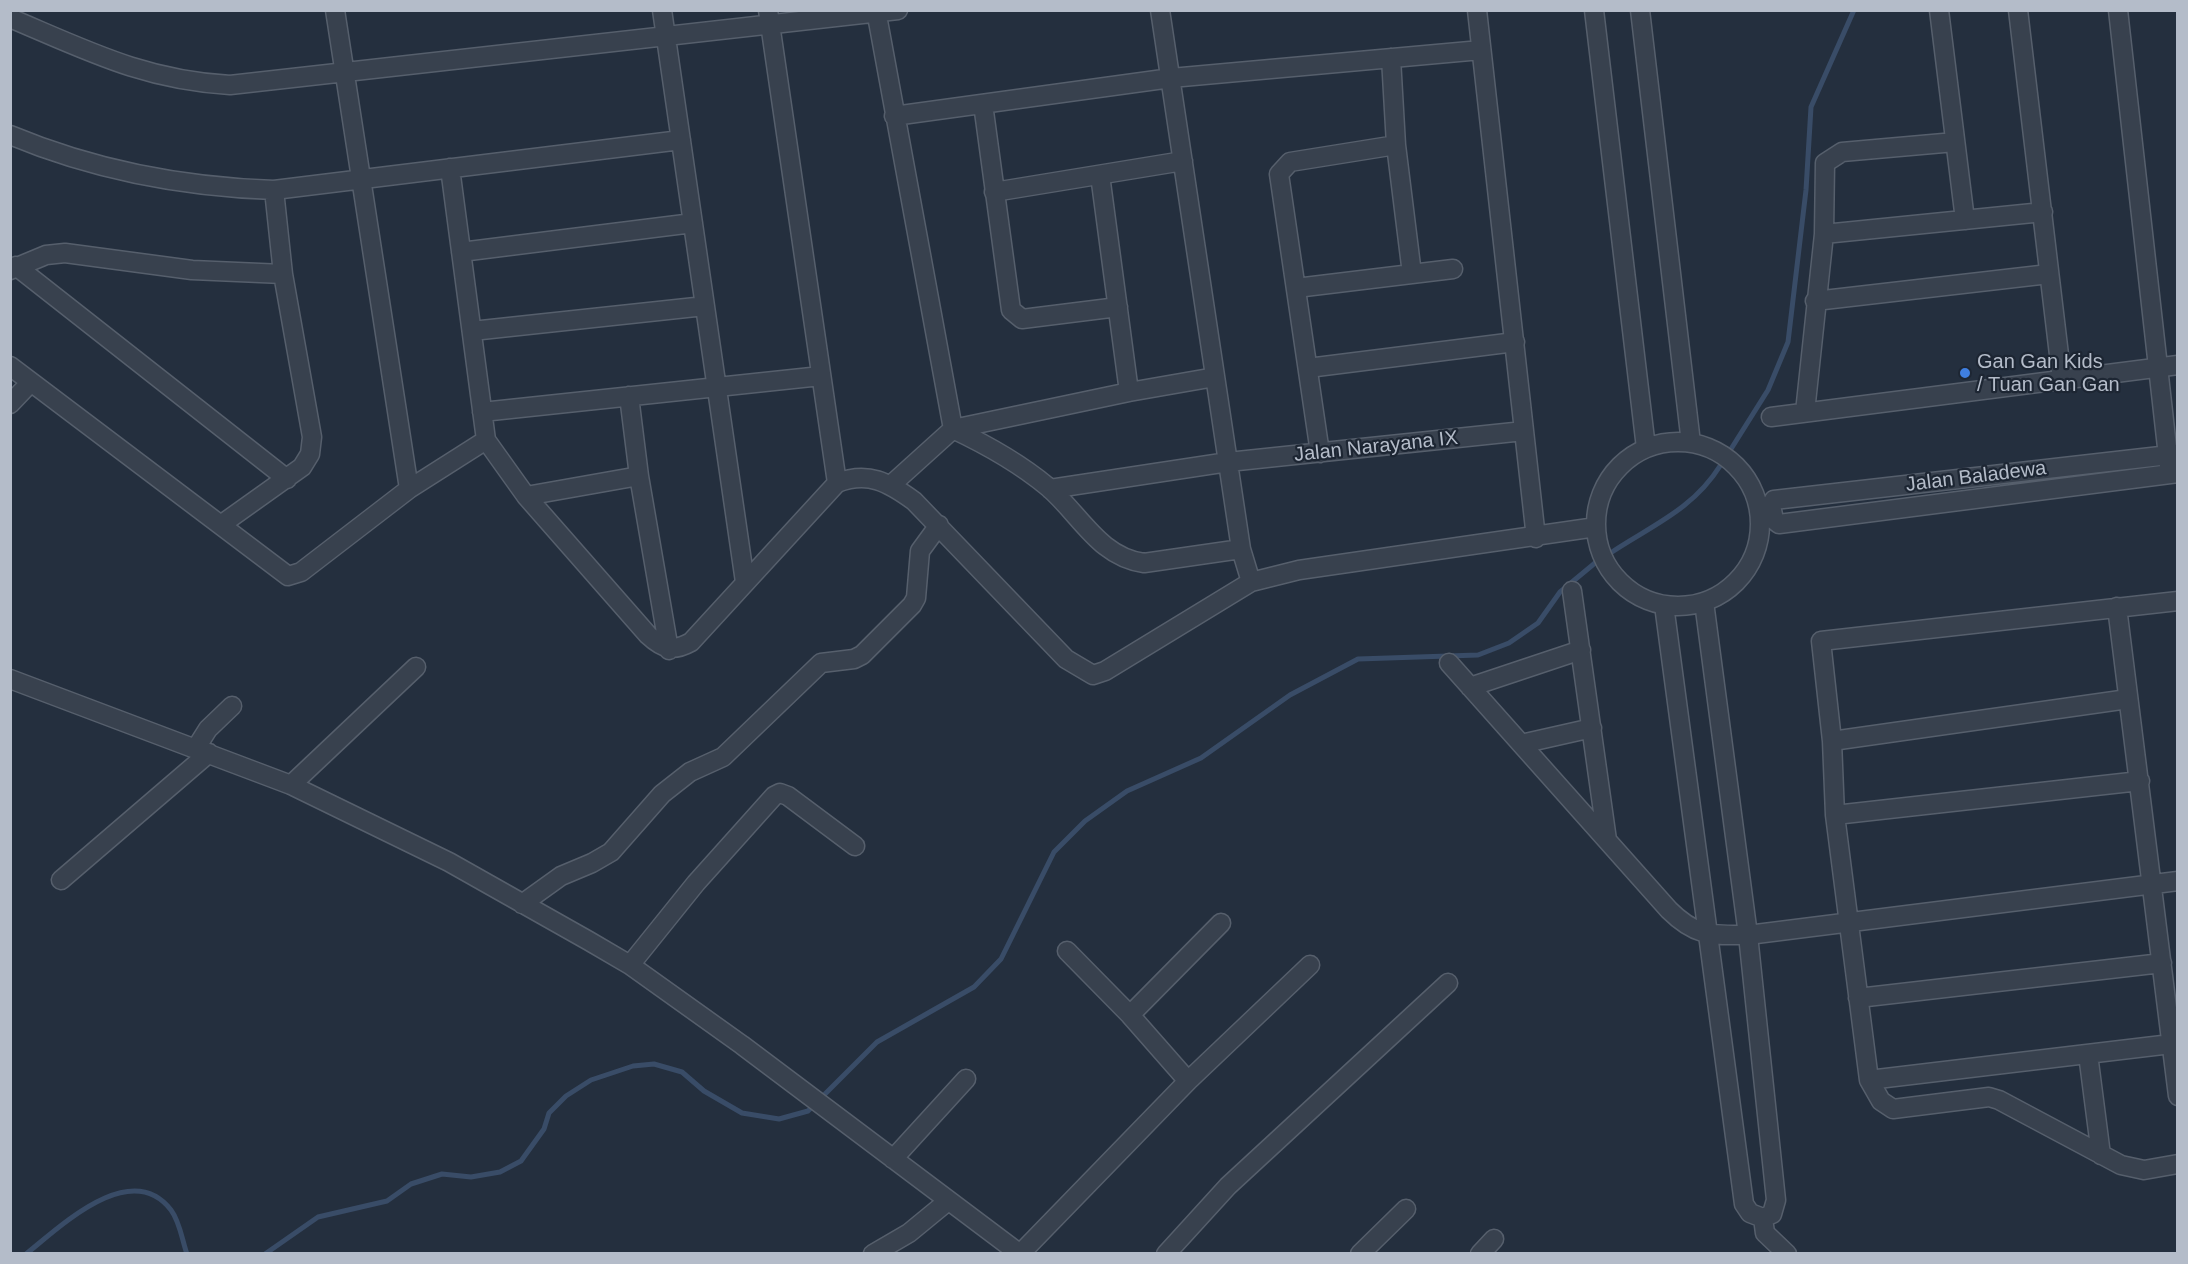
<!DOCTYPE html>
<style>
body{margin:0}
#map{position:relative;width:2188px;height:1264px;overflow:hidden;background:#242f3e;font-family:Arial,sans-serif}
canvas{display:block}
.frame{position:absolute;inset:0;border:12px solid #b4bcc9;pointer-events:none}
</style>
<div id="map">
<canvas width="2188" height="1264"></canvas>
<div class="frame"></div>
</div>
<script>
const context = document.querySelector('canvas').getContext('2d');
context.lineJoin = 'round';
function strokePath(path, color, width, dash) {
  context.strokeStyle = color;
  context.lineWidth = width;
  context.lineCap = dash ? 'butt' : 'round';
  context.setLineDash(dash || []);
  context.stroke(path);
}
function drawText(font, color, halo, rows, align = 'center') {
  context.font = font + ' Arial,sans-serif';
  context.lineWidth = 4.5;
  context.setLineDash([]);
  context.textBaseline = 'middle';
  context.strokeStyle = halo;
  context.fillStyle = color;
  for (const [text, x, y, turn = 0] of rows) {
    context.save();
    context.translate(x, y);
    context.rotate((+turn || 0) * Math.PI / 180);
    context.textAlign = isNaN(turn) ? turn : align;
    if (halo) context.strokeText(text, 0, 0);
    context.fillText(text, 0, 0);
    context.restore();
  }
}
const stream = new Path2D(`
 M1731 449 1768 390 1788 342 1806 190 1811 107 1854 10
 M1612 552C1653 525 1693 509 1720 466
 M26 1254C61 1226 131 1158 171 1210 180 1222 182 1240 187 1254
 M265 1254 318 1217 387 1201 411 1184 442 1174 471 1177 500 1172 521 1161 544 1129 549 1113 566 1096 591 1080 633 1066 654 1064 682 1072 704 1091 742 1113 779 1119 808 1111 877 1042 974 987 1001 959 1054 852 1085 821 1127 791 1201 758 1290 695 1358 659 1478 655 1509 643 1538 623 1560 592 1595 563`);
const minor = new Path2D(`
 M335 10 409 489
 M662 10 745 582
 M768 10 837 483
 M876 10 953 429
 M1160 10 1241 549 1251 582
 M1477 10 1536 538
 M1594 10 1646 448
 M1640 10 1691 443
 M1939 10 1965 220
 M2018 10 2062 380
 M2118 10 2169 465
 M10 18C88 51 144 80 230 85L898 10
 M1391 58 1396 145 1412 274
 M983 104 1011 310 1022 319 1118 307
 M894 116 1171 78 1481 50
 M10 135C94 170 184 187 274 190L681 140
 M450 168 486 440 526 496 648 635C663 649 673 652 691 642L837 483C868 471 888 482 914 501L1066 659 1093 675 1105 671 1251 582 1299 570 1596 527
 M1100 175 1129 392
 M994 192 1183 161
 M1824 234 2043 212
 M461 252 693 223
 M16 266 287 479
 M10 270 46 255 65 253 192 270 283 274
 M1296 288 1453 269
 M1815 301 2049 274
 M472 331 705 306
 M10 366 288 576 301 572 409 489 486 440
 M1308 368 1515 342
 M629 396 639 476 669 650
 M10 404 31 382
 M482 412 821 376
 M1805 412 1824 234 1825 163 1842 152 1955 142
 M1771 417 2178 365
 M953 429C987 445 1018 462 1048 487 1080 514 1099 557 1144 563L1241 549
 M1596 524a82 82 0 1 1 164 0a82 82 0 1 1-164 0Z
 M1320 453 1279 174 1290 162 1396 145
 M2178 454 1774 500 1771 505 1774 520 1779 524 2178 473
 M891 485 953 429 1129 392 1215 377
 M1050 489 1228 462 1524 431
 M526 496 639 476
 M222 524 302 467 310 454 312 437 283 274 274 190
 M1572 591 1607 840
 M2178 601 1821 641 1832 741 1835 815 1869 1080 1881 1101 1893 1109 1989 1097 1999 1100 2121 1165 2144 1170 2178 1164
 M1664 605 1744 1204 1750 1213 1763 1218 1772 1214 1776 1200 1748 935 1704 602
 M2117 607 2178 1096
 M1449 663 1669 910C1696 937 1712 935 1748 935L2178 881
 M10 679 291 785 449 862 589 941 630 965 742 1045 1020 1254
 M1470 687 1581 650
 M1832 741 2128 699
 M1521 744 1592 728
 M196 748 208 729 232 706
 M291 785 416 667
 M1835 815 2140 781
 M61 880 209 753
 M522 904 561 876 592 863 611 852 662 794 690 772 723 757 821 663 854 659 862 655 912 605 916 598 920 551 939 525
 M1067 951 1130 1015 1188 1081
 M630 965 696 883 774 796 780 793 788 796 855 846
 M1858 998 2162 963
 M1130 1015 1221 923
 M2088 1054 2101 1155
 M1869 1080 2171 1044
 M893 1159 966 1079
 M1763 1218 1765 1233 1787 1254
 M873 1254 909 1233 948 1201
 M1020 1254 1188 1081 1310 965
 M1166 1254 1228 1186 1448 983
 M1360 1254 1406 1209
 M1480 1254 1494 1239`);
const markers = [
 [1965,373,6,"#3f7fe0"]
];
const poiNames = [
 ["Gan Gan Kids",1977,362],
 ["/ Tuan Gan Gan",1977,385]
];
const streetNames = [
 ["Jalan Narayana IX",1376,447,-6],
 ["Jalan Baladewa",1976,477,-7]
];
strokePath(stream, '#394c67', 5);
strokePath(minor, '#565f6c', 21);
strokePath(minor, '#38414e', 18);
for (const [x, y, r, color] of markers) {
  const dot = new Path2D();
  dot.arc(x, y, r, 0, 2 * Math.PI);
  context.fillStyle = color;
  context.fill(dot);
  strokePath(dot, '#1d2633', 2);
}
drawText('20px', '#b4bcc9', '#1d2633', poiNames, 'left');
drawText('20px', '#b4bcc9', '#1d2633', streetNames);
</script>
